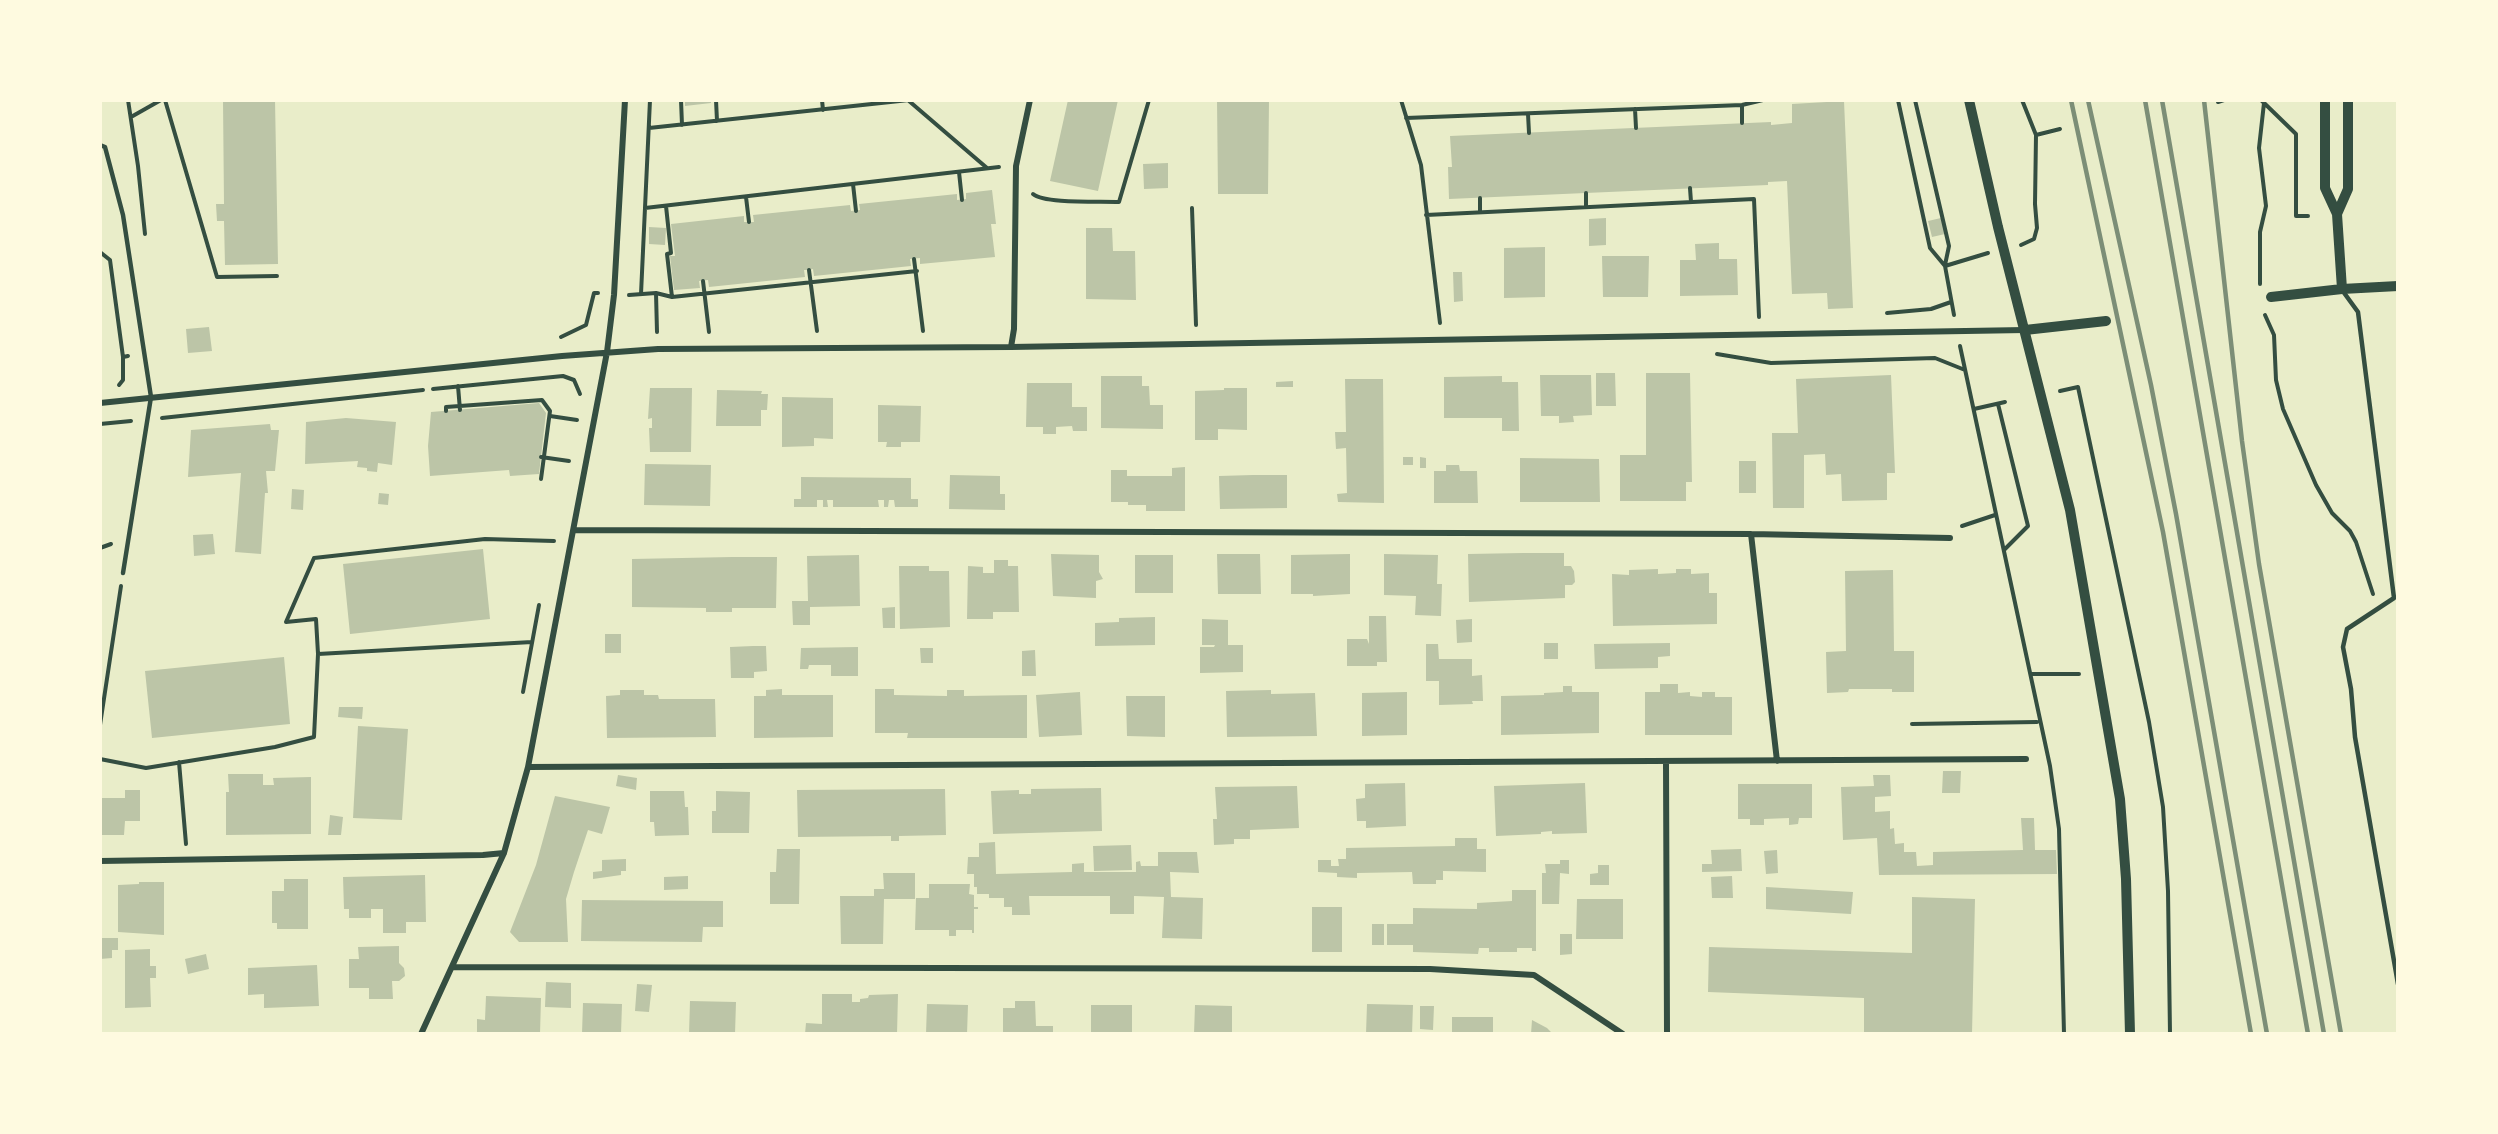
<!DOCTYPE html>
<style>
body{margin:0}
#map{position:relative;width:2498px;height:1134px;overflow:hidden;background:#e9edc9;font-family:"Titillium Web",sans-serif}
canvas{display:block}
.frame{position:absolute;inset:0;border:102px solid #fefae0;pointer-events:none}
</style>
<div id="map">
<canvas width="2498" height="1134"></canvas>
<div class="frame"></div>
</div>
<script>
const context = document.querySelector('canvas').getContext('2d');
context.lineJoin = 'round';
function fillPath(path, color) {
  context.fillStyle = color;
  context.fill(path, 'evenodd');
}
function strokePath(path, color, width, dash) {
  context.strokeStyle = color;
  context.lineWidth = width;
  context.lineCap = dash ? 'butt' : 'round';
  context.setLineDash(dash || []);
  context.stroke(path);
}
const building = new Path2D(`
 M223 100H275L278 264 225 265 224 221H217L216 204H224Z
 M685 100H711V103L685 106Z
 M1068 100H1118L1098 191 1050 181Z
 M1217 100H1269L1268 194H1218Z
 M1844 101 1853 308 1828 309 1827 293 1792 294 1787 181 1768 182V185L1449 199 1448 167H1452L1450 136 1771 122V125L1792 123V104Z
 M1168 163V188L1144 189 1143 164Z
 M992 190 996 224H991L995 257 920 264V258L910 259 911 266 814 276 813 269 809 270H804L805 277 709 287 708 280 699 281 700 288 674 290 670 256H675L671 224 744 216V222H754L753 215 850 205 851 211 860 210 859 204 957 194V200L966 199V193Z
 M1606 218V245L1589 246V219Z
 M1941 218 1945 234 1932 237 1928 221Z
 M649 227 666 228 665 245 649 244Z
 M1086 228H1112L1113 251H1135L1136 300 1086 299Z
 M1719 243V259H1737L1738 295 1680 296V260H1696L1695 244Z
 M1545 247V297L1504 298V248Z
 M1602 256H1649L1648 297H1603Z
 M1453 272H1462L1463 301 1454 302Z
 M209 327 212 351 188 353 186 329Z
 M1596 373H1615L1616 406H1596Z
 M1646 373H1690L1692 482H1686V501H1620V455H1646Z
 M1540 375H1591L1592 415 1573 416 1574 422 1559 423V416H1541Z
 M1891 375 1895 473H1887V500L1842 501 1841 474 1826 475 1825 454 1804 455V508H1773L1772 433H1798L1796 379Z
 M1101 376H1142V386H1149L1150 405H1163V429L1101 428Z
 M1502 376V382H1518L1519 431H1502V418H1444V377Z
 M1345 379H1383L1384 503 1338 502 1337 494 1347 493 1346 448 1336 449 1335 432H1346Z
 M1293 381V387H1276V382Z
 M1027 383H1072V407H1087V431H1073L1072 426 1056 427V434H1043V427H1026Z
 M650 388H692L691 452H650L649 428H652V418L648 419Z
 M1224 388H1247V430L1218 429V440H1195V391L1224 390Z
 M717 390 762 391 761 394H768L767 410H761V426H716Z
 M782 397 833 398V439L814 438V446L782 447Z
 M539 403 546 413 539 474 510 476 509 470 430 476 428 446 431 412Z
 M878 405 921 406 920 442H901V447H886L887 442H878Z
 M346 418 396 422 392 465 378 463 377 472 367 471V468L357 467 358 461 305 464 306 422Z
 M270 424 271 430H279L275 471H266L268 493H265L261 554 235 552 241 473 188 477 191 430Z
 M1403 457H1413V465H1403Z
 M1420 457 1426 458V468H1420Z
 M1520 458 1599 459 1600 502H1520Z
 M1739 461H1756V493H1739Z
 M645 464 711 465 710 506 644 505Z
 M1446 465H1459L1460 471H1477L1478 503H1434V471H1446Z
 M1185 467V511H1146V505H1128V502H1111V470H1127V476H1172V468Z
 M950 475 1000 476V494H1005V510L949 509Z
 M1253 475H1287V508L1220 509 1219 476Z
 M801 477 911 478V499H918V507H895L894 500H889L888 507H884V500H878L879 507H833V500H827L828 507H823V500H817V507H794V499H801Z
 M292 489 304 490 303 510 291 509Z
 M379 493 389 494 388 505 378 504Z
 M213 534 215 554 194 556 193 535Z
 M483 549 490 619 350 634 343 564Z
 M1523 553H1564V566H1571L1574 571 1575 582 1572 585H1565V598L1469 602 1468 554Z
 M1051 554 1099 555V572L1103 579 1096 581V598L1053 596Z
 M1217 554H1260L1261 594H1218Z
 M1350 554V594L1313 596V594H1291V555Z
 M1384 554 1438 555 1437 584H1442L1441 616 1415 615 1416 596 1384 595Z
 M859 555 860 606 810 607V625H793L792 601H808L807 556Z
 M1135 555H1173V593H1135Z
 M732 557H777L776 608H732V612H706V608L632 607V559Z
 M994 560H1008V566H1018L1019 612H993V619H967L968 566 983 567V573H994Z
 M899 566H929V571H949L950 627 900 629Z
 M1658 569V574L1676 573V569H1691V574L1709 573V593H1717V624L1613 626 1612 574 1629 575V570Z
 M1893 570 1894 651H1914V692H1892V689H1849L1848 692 1827 693 1826 652 1846 651 1845 571Z
 M895 607V628H883L882 608Z
 M1369 616H1386L1387 662H1377V666H1347V639H1367L1369 644Z
 M1155 617V645L1095 646V623L1119 622V618Z
 M1202 619 1228 620V645H1243V672L1200 673V647H1214L1215 645H1202Z
 M1472 619V642L1457 643 1456 620Z
 M605 634H621V653H605Z
 M1544 643H1558V659H1544Z
 M1670 643V656L1658 657V668L1595 669 1594 644Z
 M1426 644H1438L1439 659H1472V676L1482 675 1483 701H1472L1473 704 1439 705V681H1426Z
 M753 646H766L767 671 754 672V678H731L730 647Z
 M858 647V676H831V665H809L808 669H800L801 648Z
 M920 648H933V663H921Z
 M1035 650 1036 676H1022V651Z
 M284 657 290 724 152 738 145 671Z
 M1660 684H1678V693L1690 692V696L1702 697V692H1715V697H1732V735H1645V692H1660Z
 M1563 686H1572V692H1599V733L1501 735V696L1544 695V693L1563 692Z
 M782 689V695H833V737L754 738V696H766V690Z
 M875 689H894V695L947 696V690H964V696L1027 695V738H907L908 733H875Z
 M620 690H644V695H658L659 699H715L716 737 607 738 606 696 620 695Z
 M1271 690V694L1315 693 1317 736 1227 737 1226 691Z
 M1080 692 1082 735 1039 737 1036 695Z
 M1407 692V735L1362 736V693Z
 M1126 696H1165V737L1127 736Z
 M339 707H363L362 719 338 717Z
 M358 726 408 729 402 820 353 818Z
 M1943 771H1961L1960 793H1942Z
 M228 774H263V785H274L273 778 311 777V834L226 835V792H229Z
 M618 775 637 778 636 790 616 786Z
 M1873 775H1890L1891 796 1875 797V812L1890 811V829L1894 828 1895 844 1904 843V852H1916L1917 866 1933 865V852L2023 850 2021 818H2034L2035 850H2056L2057 874 1879 875 1877 838 1843 840 1841 787 1874 786Z
 M1405 783 1406 826 1366 828V821H1357L1356 799 1365 798V784Z
 M1585 783 1587 833 1552 834V831L1541 832V834L1496 836 1494 786Z
 M1738 784H1812V818H1799L1798 824 1789 825V818L1764 819V825H1750V819H1738Z
 M1297 786 1299 828 1250 830V839H1234V844L1214 845 1213 819H1217L1215 787Z
 M1101 788 1102 831 993 834 991 791 1019 790V794H1031V789Z
 M945 789 946 835 899 836V841H891V836L798 837 797 790Z
 M125 790H140V821H125L124 835H100V798H125Z
 M650 791H684L685 807H688L689 835 655 836 654 822H650Z
 M716 791 750 792 749 833H712V811H716Z
 M555 796 610 807 602 834 588 830 574 872 566 899 568 942H519L510 932 536 865Z
 M330 815 343 817 341 835H328Z
 M1455 838H1477V849H1486V872L1443 871V880H1436V884H1413L1412 872 1357 873V878L1337 877V873L1318 872V860H1331V866H1339L1338 859H1346V848L1455 846Z
 M995 842 996 874 1072 872V864L1084 863V872H1136V862L1140 861 1141 866H1158V852H1197L1199 873 1170 872 1171 897 1203 898 1202 939 1162 938 1164 897 1134 896V914H1110V896H1029L1030 915H1012V907H1004V898H989V894H977V887H974V874H967L968 857H979V843Z
 M1131 845 1132 870 1094 871 1093 846Z
 M777 849H800L799 904H770V872H776Z
 M1741 849 1742 871 1702 872V864H1712L1711 850Z
 M1777 850 1778 873 1766 874 1764 851Z
 M626 859V871H621V875L593 879V872L602 871V860Z
 M1560 860H1569V874L1560 873 1559 904H1542V873H1546L1545 864H1560Z
 M1598 865H1609V885H1590V874L1598 873Z
 M883 873H915V899H884L883 944H841L840 896H874V889H884Z
 M425 875 426 922H406V933H383V909H371V918H349V909H344L343 877Z
 M688 876V889L664 890V877Z
 M1732 876 1733 898H1712L1711 877Z
 M284 879H308V929H277V923H272V891H284Z
 M139 882H164V935L118 932V885L139 884Z
 M929 884H970L969 894 974 895V907H978V909H974V933H972V930H956V936H949V930H915L916 898H929Z
 M1766 887 1853 892 1851 914 1766 909Z
 M1512 890H1536V951H1532V948H1517V952H1489V948H1479L1478 954 1413 952V945H1387V924H1413V908L1477 909V903L1512 901Z
 M1912 897 1975 899 1972 1034H1864V998L1708 992 1709 947 1912 953Z
 M1577 899H1623V939H1576Z
 M582 900 723 901V927H703L702 942 581 941Z
 M1312 907H1342V952H1312Z
 M1372 924H1384V945H1372Z
 M1560 934H1572V954L1560 955Z
 M100 938H118V950H112V958L100 959Z
 M399 946V963L404 968 405 976 399 981H392L393 999H369V988H349V959H359L358 947Z
 M150 949V966H156V978H150L151 1007 125 1008V950Z
 M206 954 209 969 188 974 185 959Z
 M317 965 319 1006 264 1008V994L248 995V968Z
 M546 982 571 983V1008L545 1007Z
 M637 984 652 985 649 1012 635 1011Z
 M822 994H852V1002H860V999L868 998 869 995 898 994 897 1034H805L806 1023 822 1024Z
 M486 996 541 998 540 1034H477V1019L485 1020Z
 M690 1001 736 1002 735 1034H689Z
 M1015 1001H1035L1036 1026H1053V1034H1003V1008H1015Z
 M583 1003 622 1004 621 1034H582Z
 M927 1004 968 1005 967 1034H926Z
 M1367 1004 1413 1005 1412 1034H1366Z
 M1091 1005H1132V1034H1091Z
 M1195 1005 1232 1006V1034H1194Z
 M1420 1006H1434L1433 1030 1420 1029Z
 M1452 1017H1493V1032L1497 1034H1452Z
 M1532 1020 1547 1028 1553 1034H1531Z`);
const path = new Path2D(`
 M128 100 138 166 145 234
 M165 100 217 277 277 276
 M681 100 682 125
 M716 100 717 121
 M822 100 823 110
 M1401 100 1421 165 1440 323
 M1898 100 1930 248 1945 266
 M1915 100 1949 246 1945 265
 M2022 100 2036 135
 M2261 100 2296 134V216H2308
 M909 101 987 168
 M2218 102 2224 100
 M1635 109 1636 128
 M1528 114 1529 133
 M131 117 161 100
 M1406 118 1742 105 1763 100
 M1742 123V105
 M649 128 909 100
 M959 172 962 200
 M853 184 856 211
 M1690 188 1691 202
 M1586 193V206
 M1033 194C1044 204 1101 201 1119 202L1149 100
 M746 197 749 222
 M666 206 671 253 667 254 672 297
 M645 208 999 167
 M1192 208 1196 325
 M1480 211V198
 M1426 215 1754 199 1759 317
 M2021 245 2034 239 2037 228 2035 204 2036 135 2060 129
 M100 252 110 260 123 357 128 356
 M914 259 923 331
 M809 270 817 331
 M703 281 709 332
 M2260 284V232L2266 206 2259 148 2264 103
 M656 293 657 332
 M641 294 650 100
 M629 295 656 293 672 297 917 271
 M1887 313 1931 309 1951 302
 M1954 315 1945 266 1988 253
 M2265 315 2274 335 2276 380 2283 409 2316 485 2332 513 2350 531 2356 542 2373 594
 M561 337 586 325 594 293H598
 M1960 346 2050 766 2059 829 2064 1034
 M1717 354 1771 363 1935 358 1965 370
 M119 385 123 380V357
 M458 386 460 410
 M433 389 563 376 574 380 580 394
 M2060 391 2078 387 2149 722 2163 807 2168 891 2170 1034
 M1998 404 2028 526 2004 550
 M1974 409 2005 402
 M446 411V407L542 400 550 411 541 479
 M550 416 577 420
 M162 418 423 390
 M100 424 131 421
 M541 457 569 461
 M1962 526 1995 515
 M100 548 111 544
 M532 642 318 654 316 619 286 622 314 558 485 539 554 541
 M2032 674H2079
 M523 692 539 605
 M1912 724 2037 722
 M100 725 121 586
 M100 759 146 768 275 747 314 737 318 654
 M179 762 186 844`);
const service = new Path2D(`
 M100 145 105 147 123 215 151 397 123 573
 M2342 290 2358 312 2394 598 2347 629 2343 647 2351 689 2355 737 2398 984`);
const minor = new Path2D(`
 M1011 347 1014 329 1016 166 1030 100
 M100 403 562 356 658 349 1011 347 2025 330
 M575 530 1751 534 1950 538
 M1751 534 1777 761
 M1666 761 1667 1034
 M528 767 2026 759
 M100 861 483 855 504 853
 M453 967 1430 969 1534 975 1623 1034
 M421 1034 504 853 528 767 607 352 614 295 625 100`);
const tertiary = new Path2D(`
 M1969 100 1998 227 2070 510 2120 799 2126 879 2130 1034
 M2325 100V188L2337 214 2342 289
 M2337 214 2348 189V100
 M2271 297 2342 289 2398 286
 M2025 330 2106 321`);
const rail = new Path2D(`
 M2071 100 2163 532 2251 1034
 M2088 100 2151 385 2176 514 2267 1034
 M2145 100 2308 1034
 M2162 100 2324 1034
 M2204 100 2242 441 2259 564 2341 1034`);
fillPath(building, '#bcc5a7');
strokePath(path, '#344e41', 4);
strokePath(service, '#344e41', 4.5);
strokePath(minor, '#344e41', 6);
strokePath(tertiary, '#344e41', 10);
strokePath(rail, '#7c8e77', 4.5);
</script>
